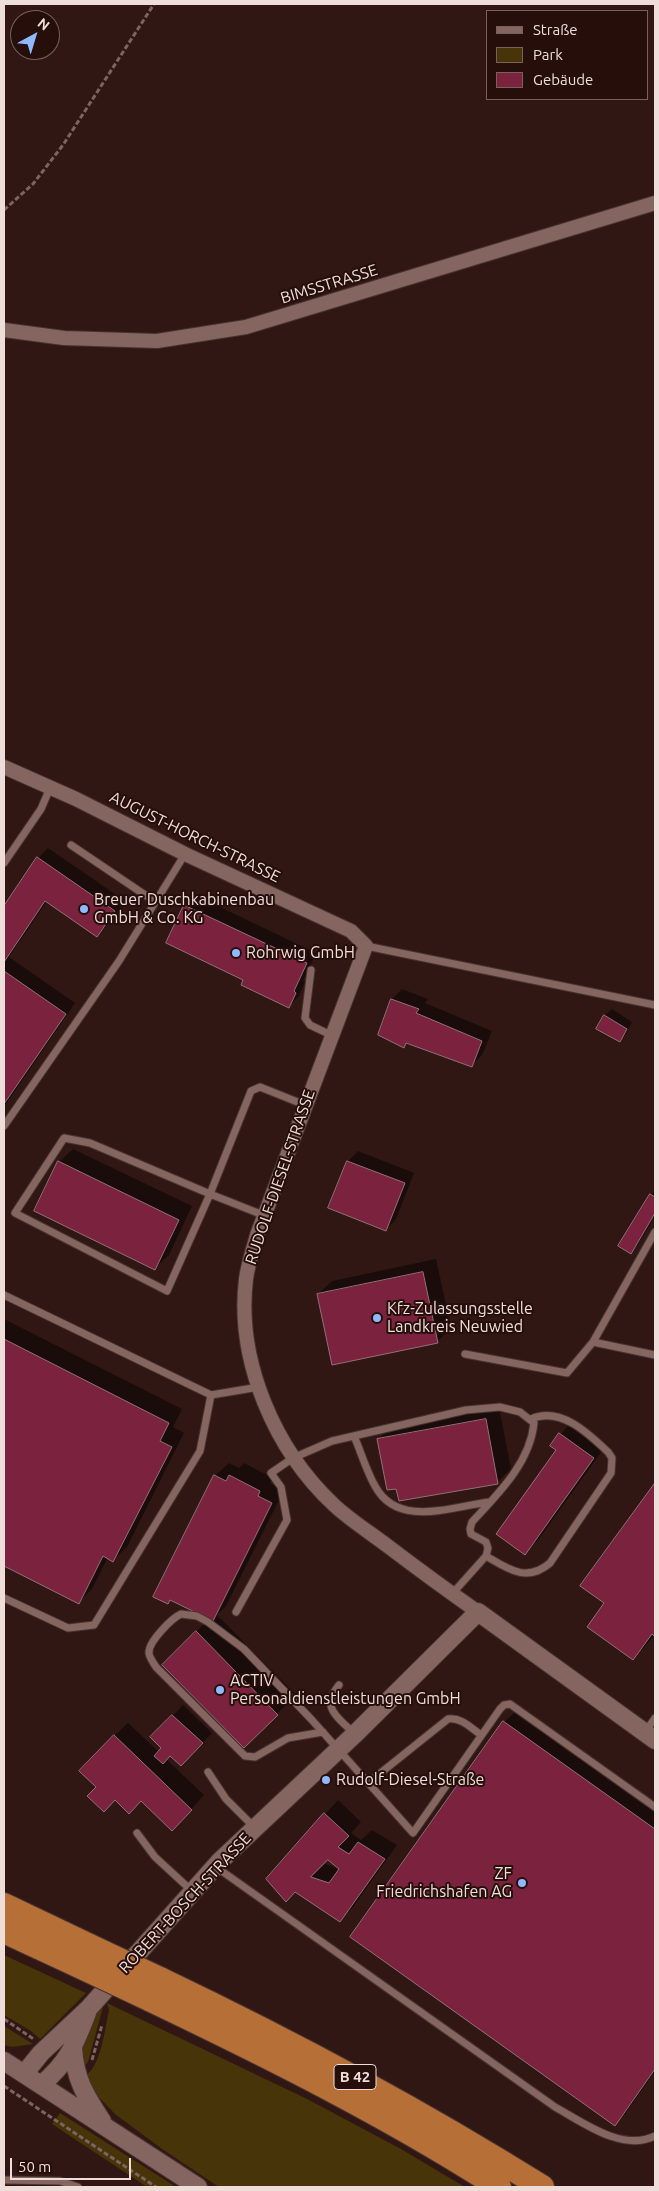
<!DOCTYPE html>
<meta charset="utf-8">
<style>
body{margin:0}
#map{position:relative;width:659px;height:2191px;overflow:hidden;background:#301713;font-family:Ubuntu,sans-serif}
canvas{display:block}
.frame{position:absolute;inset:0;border:5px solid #efddda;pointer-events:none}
.legend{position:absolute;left:486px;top:10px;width:162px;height:90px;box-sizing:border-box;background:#260e0a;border:1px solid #76615d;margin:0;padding:6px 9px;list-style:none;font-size:15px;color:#efddda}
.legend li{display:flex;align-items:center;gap:10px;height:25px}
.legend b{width:25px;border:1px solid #76615d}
.north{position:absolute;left:10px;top:10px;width:50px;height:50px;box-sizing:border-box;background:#260e0a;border:1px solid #76615d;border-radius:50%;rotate:39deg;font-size:14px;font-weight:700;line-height:20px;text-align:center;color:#efddda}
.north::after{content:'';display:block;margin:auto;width:18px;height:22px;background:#8fb8fd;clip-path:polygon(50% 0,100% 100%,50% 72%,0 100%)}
.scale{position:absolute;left:10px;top:2158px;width:121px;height:22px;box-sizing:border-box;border:2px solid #efddda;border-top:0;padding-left:6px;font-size:15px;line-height:18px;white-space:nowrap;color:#efddda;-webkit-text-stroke:4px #260e0a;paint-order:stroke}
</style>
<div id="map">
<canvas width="659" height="2191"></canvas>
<div class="frame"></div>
<ul class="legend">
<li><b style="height:6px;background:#84655f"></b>Straße</li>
<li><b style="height:14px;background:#473409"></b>Park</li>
<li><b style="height:14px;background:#7b223e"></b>Gebäude</li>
</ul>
<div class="north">N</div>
<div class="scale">50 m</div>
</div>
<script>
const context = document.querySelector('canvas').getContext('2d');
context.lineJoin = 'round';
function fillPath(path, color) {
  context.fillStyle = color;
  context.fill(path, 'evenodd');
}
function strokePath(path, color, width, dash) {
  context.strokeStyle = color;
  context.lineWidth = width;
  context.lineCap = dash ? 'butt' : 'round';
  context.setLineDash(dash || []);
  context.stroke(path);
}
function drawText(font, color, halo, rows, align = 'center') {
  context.font = font + ' Ubuntu,sans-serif';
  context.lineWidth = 4;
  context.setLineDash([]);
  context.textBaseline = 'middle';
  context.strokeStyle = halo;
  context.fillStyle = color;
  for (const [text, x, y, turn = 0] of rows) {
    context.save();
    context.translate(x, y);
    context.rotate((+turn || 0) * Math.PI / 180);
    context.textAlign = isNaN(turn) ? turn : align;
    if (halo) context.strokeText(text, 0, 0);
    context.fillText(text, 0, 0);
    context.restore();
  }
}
const green = new Path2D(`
 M4 1955 86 1993 40 2039 31 2031 4 2015Z
 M107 2003 307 2099 401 2149 465 2187H219L162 2149 115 2114 90 2088 84 2076C101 2069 105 2027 109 2010Z
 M103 2007 88 2062 82 2068 80 2046 92 2019Z
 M4 2026 33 2044 12 2047 4 2045Z
 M60 2113 176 2187H147L52 2124Z`);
const shadow = new Path2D(`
 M48 848 125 901 107 925 97 936 47 901 9 957 75 1003 4 1107V908L38 858Z
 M195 895 316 953 303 981 305 982 299 996 289 1006 245 980 167 943 185 905Z
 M402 989 428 999 425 1003 492 1031 482 1055 472 1065 408 1043 404 1046 392 999Z
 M612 1009 632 1022 626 1034 619 1041 598 1029 605 1015Z
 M73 1149 192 1206 169 1255 155 1268 59 1162Z
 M358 1151 414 1173 396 1219 386 1230 348 1161Z
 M655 1190V1216L637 1246 631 1252 651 1195Z
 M436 1259 451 1328 438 1341 318 1294 332 1281Z
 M4 1319 182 1409 173 1427 184 1433 127 1547 113 1560 108 1557 92 1589 79 1602 4 1564Z
 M499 1407 511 1469 497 1482 397 1487 379 1439 392 1426Z
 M573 1420 607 1444 538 1540 525 1553 557 1450 551 1446Z
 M229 1463 239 1468 244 1463 273 1478 270 1483 284 1490 226 1606 217 1615 296 1695 244 1747 163 1665 210 1618 172 1599 168 1603 215 1476Z
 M655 1485V1635L633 1659 606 1603 582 1585Z
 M183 1705 212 1733 191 1755H170L166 1759 204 1795 185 1816 141 1800 115 1799 97 1787 114 1736 128 1723 159 1752 163 1748 152 1737Z
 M515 1712 655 1812V2071L625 2114 615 2124 504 1722Z
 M338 1800 361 1822 351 1833 361 1840 372 1830 397 1845 353 1907 340 1920 296 1891 287 1901 267 1879ZM328 1858 342 1870 323 1863Z`);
const building = new Path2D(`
 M37 857 115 911 97 937 45 901 4 962V906Z
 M184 905 307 963 294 991 296 993 289 1008 241 985 243 980 166 943Z
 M4 971 66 1014 4 1104Z
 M391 999 419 1009 416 1013 482 1041 472 1067 406 1043 404 1048 378 1035Z
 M604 1015 627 1029 620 1042 596 1029Z
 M58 1161 179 1220 155 1270 34 1211Z
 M347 1161 405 1183 386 1231 328 1208Z
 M650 1194 655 1197V1213L631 1254 618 1246Z
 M423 1272 438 1343 332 1365 317 1294Z
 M4 1339 169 1423 160 1441 172 1447 113 1562 103 1556 79 1604 4 1566Z
 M486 1419 498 1484 399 1501 396 1489 387 1490 377 1439Z
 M559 1433 594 1458 525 1555 496 1534 556 1450 550 1446Z
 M214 1475 226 1481 229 1475 260 1491 258 1496 272 1503 213 1621 170 1600 168 1604 153 1597Z
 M655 1483V1637L652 1634 633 1660 587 1627 604 1603 580 1586Z
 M196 1631 278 1715 244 1748 162 1665Z
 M172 1715 203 1743 181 1766 170 1756 163 1764 154 1756 161 1748 150 1737Z
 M503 1721 655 1829V2069L615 2126 350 1937Z
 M114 1735 192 1810 172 1831 141 1801 129 1814 115 1800 104 1812 87 1796 96 1787 79 1771Z
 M324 1813 349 1836 338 1847 349 1854 358 1842 385 1859 340 1922 295 1892 286 1902 266 1879ZM328 1860 339 1869 329 1883 311 1877Z`);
const path = new Path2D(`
 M4 210 33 184 63 145 154 4
 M4 2019 35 2040
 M92 2060 102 2025
 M4 2086 156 2187`);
const service = new Path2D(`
 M71 845 154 901
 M4 863 41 809 50 788
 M366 946 655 1005
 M311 970 305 1018 310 1025 331 1035
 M4 1126 119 961 185 854
 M263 1215 210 1194 167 1291 15 1213 64 1138 90 1143 210 1194 251 1091 260 1087 305 1105
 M655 1232 593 1342 655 1355
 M4 1295 211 1395 259 1387
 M465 1354 567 1373 593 1342
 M354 1436C361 1452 366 1470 375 1486 398 1529 453 1506 490 1502
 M486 1556C508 1569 527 1583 550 1563L611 1473 612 1458 608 1452C588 1433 560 1406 531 1419
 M4 1598 68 1628 94 1625 200 1451 211 1395
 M236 1612 287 1520 281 1487 271 1473 293 1458 332 1441 466 1410 500 1407 520 1412 534 1423C530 1463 498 1494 472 1522L470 1529 471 1534 486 1542 488 1548 486 1556 452 1594
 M339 1685C336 1689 332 1694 331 1699 327 1712 347 1726 355 1734
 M323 1732 288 1738 255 1757 245 1756 156 1667C153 1662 149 1657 149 1653 148 1642 172 1618 181 1614L197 1616 208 1622 244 1649 311 1719 413 1833 500 1709 504 1705 510 1704 655 1807
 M645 1732 655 1718
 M208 1772 226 1799 254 1827
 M368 1783 448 1719C461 1717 471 1728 481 1735
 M137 1833 155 1857 192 1891
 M216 1867 555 2107C584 2123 622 2152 655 2136
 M4 2180 60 2181 78 2187`);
const minor = new Path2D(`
 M4 330 64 338 157 341 246 327 655 203
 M4 767 76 799 185 854 351 931 366 946 257 1235C253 1250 248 1264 246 1279 236 1361 275 1450 334 1505 351 1521 371 1533 389 1547 418 1569 448 1591 478 1612`);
const tertiary = new Path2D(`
 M73 2048C75 2079 85 2095 102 2121
 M4 2061 198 2187
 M24 2074 41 2053 89 2008 220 1861 355 1734 478 1612 655 1740
 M41 2085C69 2061 74 2046 87 2013`);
const trunk = new Path2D(`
 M4 1905 90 1946
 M4 1931 79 1966
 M160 1979C292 2042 419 2110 542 2187
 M149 1999C268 2056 387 2115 499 2187`);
const trunkBridge = new Path2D(`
 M90 1946 160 1979
 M79 1966 149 1999`);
const markers = [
 [84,909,5,"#8fb8fd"],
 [236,953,5,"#8fb8fd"],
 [377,1318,5,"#8fb8fd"],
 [220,1690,5,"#8fb8fd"],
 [326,1780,5,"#8fb8fd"],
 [522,1883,5,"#8fb8fd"]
];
const shields = [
 [355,2077,42]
];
const shieldNames = [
 ["B 42",355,2077]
];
const streetNames = [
 ["BIMSSTRASSE",329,284,-17],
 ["AUGUST-HORCH-STRASSE",195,837,26],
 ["RUDOLF-DIESEL-STRASSE",280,1177,-71],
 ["ROBERT-BOSCH-STRASSE",185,1903,-47]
];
const poiNames = [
 ["Breuer Duschkabinenbau",94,900],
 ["GmbH & Co. KG",94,918],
 ["Rohrwig GmbH",246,953],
 ["Kfz-Zulassungsstelle",387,1309],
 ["Landkreis Neuwied",387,1327],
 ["ACTIV",230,1681],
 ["Personaldienstleistungen GmbH",230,1699],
 ["Rudolf-Diesel-Straße",336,1780],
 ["ZF",512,1874,"right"],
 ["Friedrichshafen AG",512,1892,"right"]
];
fillPath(green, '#473409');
fillPath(shadow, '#0007');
fillPath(building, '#7b223e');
strokePath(building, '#917178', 1);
strokePath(service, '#473331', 9);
strokePath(minor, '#473331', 16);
strokePath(tertiary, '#473331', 20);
strokePath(trunk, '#473331', 26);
strokePath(path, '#7b6461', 3, [5, 2.5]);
strokePath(service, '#84655f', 7);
strokePath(minor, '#84655f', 14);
strokePath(tertiary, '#84655f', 18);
strokePath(trunk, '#b67037', 24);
strokePath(trunkBridge, '#473331', 26, []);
strokePath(trunkBridge, '#b67037', 24);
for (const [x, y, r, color] of markers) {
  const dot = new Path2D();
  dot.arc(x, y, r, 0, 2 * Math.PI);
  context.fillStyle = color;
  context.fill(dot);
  strokePath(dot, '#260e0a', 2);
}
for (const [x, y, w] of shields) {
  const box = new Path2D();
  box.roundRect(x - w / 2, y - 12.5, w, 25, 4);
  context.fillStyle = '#260e0a';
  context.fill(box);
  strokePath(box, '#efddda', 1);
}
drawText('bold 15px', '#efddda', null, shieldNames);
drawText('16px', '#efddda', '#260e0a', streetNames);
drawText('16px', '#efddda', '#260e0a', poiNames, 'left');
</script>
